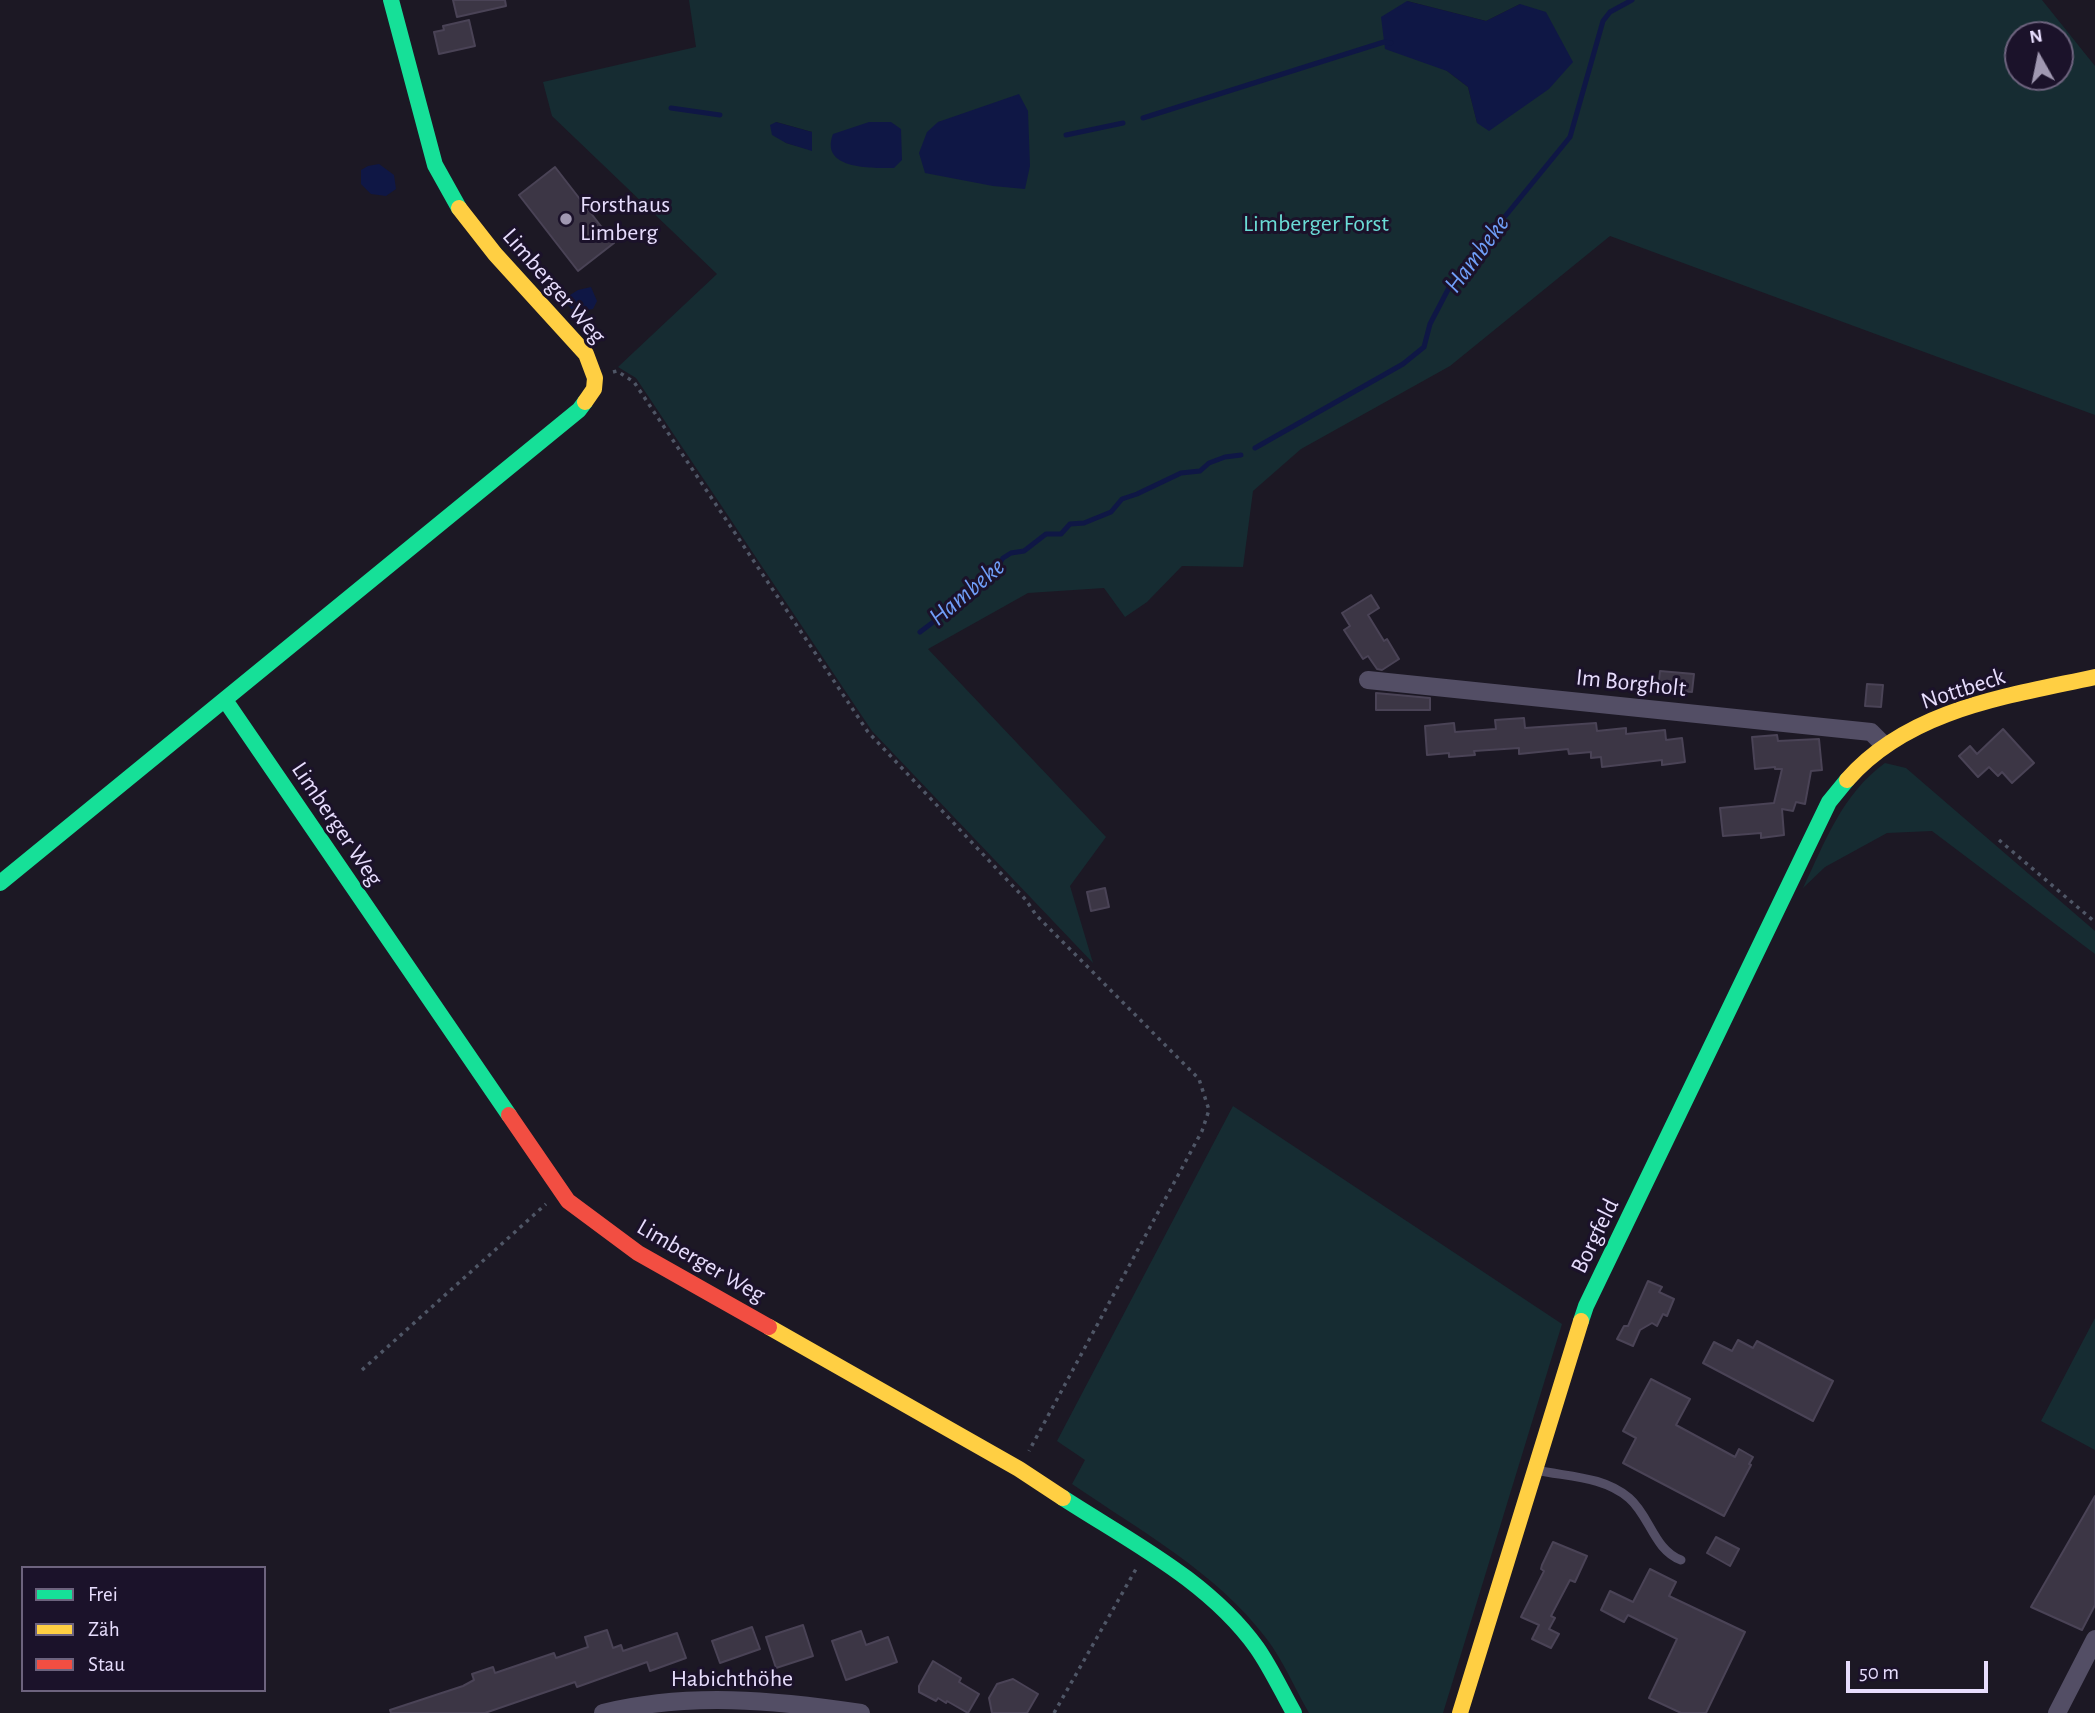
<!DOCTYPE html>
<meta charset="utf-8">
<style>
body{margin:0}
#map{position:relative;width:2095px;height:1713px;overflow:hidden;background:#1c1824;font-family:"Alegreya Sans",sans-serif}
canvas{display:block}
.legend{position:absolute;left:21px;top:1566px;width:245px;height:126px;box-sizing:border-box;background:#1b122a;border:2px solid #6d637e;margin:0;padding:9px 12px;list-style:none;font-size:21px;color:#e7ddfd}
.legend li{display:flex;align-items:center;gap:14px;height:35px}
.legend b{width:35px;border:2px solid #6d637e}
.north{position:absolute;left:2004px;top:21px;width:70px;height:70px;box-sizing:border-box;background:#1b122a;border:2px solid #6d637e;border-radius:50%;rotate:351deg;font-size:19px;font-weight:700;line-height:28px;text-align:center;color:#e7ddfd}
.north::after{content:'';display:block;margin:auto;width:24px;height:32px;background:#a098b1;clip-path:polygon(50% 0,100% 100%,50% 72%,0 100%)}
.scale{position:absolute;left:1846px;top:1661px;width:142px;height:32px;box-sizing:border-box;border:4px solid #e7ddfd;border-top:0;padding-left:9px;font-size:21px;line-height:24px;white-space:nowrap;color:#e7ddfd;-webkit-text-stroke:5px #1b122a;paint-order:stroke}
</style>
<div id="map">
<canvas width="2095" height="1713"></canvas>
<ul class="legend">
<li><b style="height:9px;background:#16e098"></b>Frei</li>
<li><b style="height:9px;background:#ffcf43"></b>Zäh</li>
<li><b style="height:9px;background:#f24e42"></b>Stau</li>
</ul>
<div class="north">N</div>
<div class="scale">50 m</div>
</div>
<script>
const context = document.querySelector('canvas').getContext('2d');
context.lineJoin = 'round';
function fillPath(path, color) {
  context.fillStyle = color;
  context.fill(path, 'evenodd');
}
function strokePath(path, color, width, dash) {
  context.strokeStyle = color;
  context.lineWidth = width;
  context.lineCap = dash ? 'butt' : 'round';
  context.setLineDash(dash || []);
  context.stroke(path);
}
function drawText(font, color, halo, rows, align = 'center') {
  context.font = font + ' "Alegreya Sans",sans-serif';
  context.lineWidth = 6;
  context.setLineDash([]);
  context.textBaseline = 'middle';
  context.strokeStyle = halo;
  context.fillStyle = color;
  for (const [text, x, y, turn = 0] of rows) {
    context.save();
    context.translate(x, y);
    context.rotate((+turn || 0) * Math.PI / 180);
    context.textAlign = isNaN(turn) ? turn : align;
    if (halo) context.strokeText(text, 0, 0);
    context.fillText(text, 0, 0);
    context.restore();
  }
}
const green = new Path2D(`
 M689 0H2042L2095 66V415L1610 236 1450 366 1301 449 1253 491 1243 567 1182 566 1147 602 1125 617 1104 588 1028 593 928 649 1106 837 1070 886 1093 963 872 731 636 378 618 367 717 274 552 116 543 82 696 47ZM1407 1 1486 21 1520 4 1477 122 1468 87 1447 71ZM2018 35H2060V77H2018ZM1028 111 1027 131 938 122ZM776 122 812 132V150L786 143Z
 M1885 763 1906 768 2095 931V954L1932 831 1887 833 1825 867 1803 888C1825 842 1842 794 1885 763Z
 M1233 1106 1562 1324 1443 1713H1309C1295 1689 1283 1660 1266 1638 1216 1572 1139 1530 1072 1484L1085 1460 1057 1441Z
 M2095 1318V1450L2041 1421Z`);
const water = new Path2D(`
 M1407 1 1486 21 1520 4 1546 12 1573 62 1549 89 1489 131 1477 123 1468 87 1447 71 1385 49 1381 17Z
 M1019 94 1028 111 1030 166 1025 189 993 186 925 173 919 153 927 132 938 122Z
 M776 122 812 132V151L786 143 772 135 770 125Z
 M869 122H891L901 129 902 160 894 168C873 168 819 170 833 134Z
 M379 164 394 175 396 189 386 196 371 194 361 184V170L368 166Z
 M591 287 597 301 593 309 574 312 568 305 567 297 578 290Z`);
const stream = new Path2D(`
 M671 108 720 115
 M1143 118 1384 42 1391 43
 M1066 135 1123 123
 M1255 448 1403 364 1424 347 1430 324 1453 280 1570 137 1603 21 1610 12 1632 0
 M920 632 988 581 1003 558 1011 553 1024 551 1046 534H1061L1070 524 1084 523 1111 512 1122 499 1137 494 1181 473 1200 471 1209 463 1225 457 1241 455`);
const building = new Path2D(`
 M453 0H505L506 6 457 17Z
 M469 20 475 46 439 54 434 32 444 30 443 26Z
 M555 167 614 243 578 271 519 195Z
 M1371 595 1379 608 1368 615 1384 641 1387 639 1399 659 1382 670 1377 669 1368 656 1363 659 1344 630 1350 626 1342 613Z
 M1660 671 1694 674 1692 692 1658 689Z
 M1867 684 1883 685 1881 707 1865 706Z
 M1376 693 1430 698V710H1376Z
 M1524 718 1525 728 1596 723 1597 731 1626 728V734L1665 730 1666 740 1682 738 1685 762 1662 765V760L1602 767 1601 757 1591 758V752L1569 754 1568 749 1519 754V748L1474 751 1475 755 1449 757V753L1427 755 1425 726 1454 723 1455 732 1496 729 1495 720Z
 M2003 729 2034 763 2012 783 2002 772 1998 776 1989 767 1978 777 1959 756 1970 746 1977 754Z
 M1777 735 1778 741 1819 739 1822 770 1811 771 1805 804 1796 802 1793 811 1782 809 1784 835 1761 838V833L1723 836 1720 808 1774 803 1782 769H1775V767L1755 769 1752 737Z
 M1105 888 1109 907 1091 911 1087 892Z
 M1648 1281 1662 1287 1659 1292 1674 1299 1667 1316 1663 1314 1657 1326 1652 1323 1640 1330 1633 1346 1617 1339 1624 1326H1628Z
 M1738 1340 1753 1348 1757 1341 1833 1381 1813 1421 1703 1363 1714 1342 1732 1351Z
 M1651 1379 1690 1399 1676 1425 1735 1457 1739 1449 1753 1457 1749 1464 1751 1465 1724 1516 1623 1463 1636 1438 1623 1431Z
 M2095 1496V1605L2082 1630 2031 1607Z
 M1716 1537 1739 1549 1730 1566 1707 1553Z
 M1553 1542 1587 1556 1575 1582 1570 1580 1551 1616 1555 1618 1549 1629 1559 1634 1551 1648 1532 1639 1539 1625 1521 1617 1544 1571 1541 1569 1542 1565Z
 M1650 1569 1676 1582 1669 1596 1745 1632 1706 1713H1681L1649 1698 1677 1639 1628 1615 1624 1622 1601 1610 1610 1591 1633 1602Z
 M803 1625 813 1656 776 1668 766 1637Z
 M752 1627 760 1649 720 1663 712 1641Z
 M607 1630 613 1648 621 1645 623 1651 677 1633 686 1658 650 1671 647 1662 577 1687 575 1682 485 1713H391L390 1710 463 1686 474 1680 472 1674 493 1667 495 1673 554 1653 556 1658 588 1647 585 1637Z
 M861 1631 866 1645 888 1637 897 1662 846 1680 832 1641Z
 M933 1661 961 1678 959 1682 979 1694 968 1713 947 1701 946 1703 938 1698 936 1701 919 1692V1686Z
 M1013 1679 1038 1694 1027 1713H992L989 1698 997 1684Z`);
const path = new Path2D(`
 M613 372 617 371 634 382 868 732 1026 900 1036 915 1199 1079 1209 1110 1202 1131 1029 1451
 M1999 840 2095 922
 M362 1370 546 1204
 M1054 1713 1136 1569`);
const lane = new Path2D(`
 M1536 1470C1568 1477 1603 1476 1629 1498 1650 1516 1654 1550 1681 1560`);
const street = new Path2D(`
 M1368 680 1871 732 1884 745
 M603 1713C688 1692 775 1700 861 1713
 M2057 1713 2095 1639`);
const fast = new Path2D(`
 M391 0 435 165 459 208
 M225 700 509 1115
 M0 883 579 410 585 402
 M1581 1321 1586 1306 1829 802 1847 780
 M1063 1498C1131 1542 1209 1581 1257 1648 1271 1668 1282 1692 1294 1713`);
const slow = new Path2D(`
 M459 208 495 254 586 354 595 378 594 389 585 402
 M1847 780C1909 709 2008 696 2095 677
 M769 1327 1019 1469 1063 1498
 M1460 1713 1581 1321`);
const jam = new Path2D(`
 M509 1115 568 1201 638 1253 769 1327`);
const markers = [
 [566,219,7,"#a098b1"]
];
const poiNames = [
 ["Forsthaus",580,205],
 ["Limberg",580,233]
];
const parkNames = [
 ["Limberger Forst",1316,224]
];
const streetNames = [
 ["Limberger Weg",554,286,49],
 ["Im Borgholt",1631,683,6],
 ["Nottbeck",1963,689,-18],
 ["Limberger Weg",337,824,56],
 ["Borgfeld",1595,1236,-64],
 ["Limberger Weg",701,1261,30],
 ["Habichthöhe",732,1679]
];
const waterNames = [
 ["Hambeke",1477,254,-53],
 ["Hambeke",967,592,-40]
];
fillPath(green, '#162c32');
fillPath(water, '#0f1745');
strokePath(stream, '#0f1745', 5);
fillPath(building, '#3c3645');
strokePath(building, '#4a4356', 2);
strokePath(path, '#4f5666', 3.5, [3.5, 5]);
strokePath(lane, '#534e65', 9);
strokePath(street, '#534e65', 18);
strokePath(fast, '#16e098', 16);
strokePath(slow, '#ffcf43', 16);
strokePath(jam, '#f24e42', 16);
for (const [x, y, r, color] of markers) {
  const dot = new Path2D();
  dot.arc(x, y, r, 0, 2 * Math.PI);
  context.fillStyle = color;
  context.fill(dot);
  strokePath(dot, '#1b122a', 2.5);
}
drawText('24px', '#e7ddfd', '#1b122a', poiNames, 'left');
drawText('24px', '#6bdcd6', '#1b122a', parkNames);
drawText('24px', '#e7ddfd', '#1b122a', streetNames);
drawText('italic 26px', '#709ef8', '#1b122a', waterNames);
</script>
